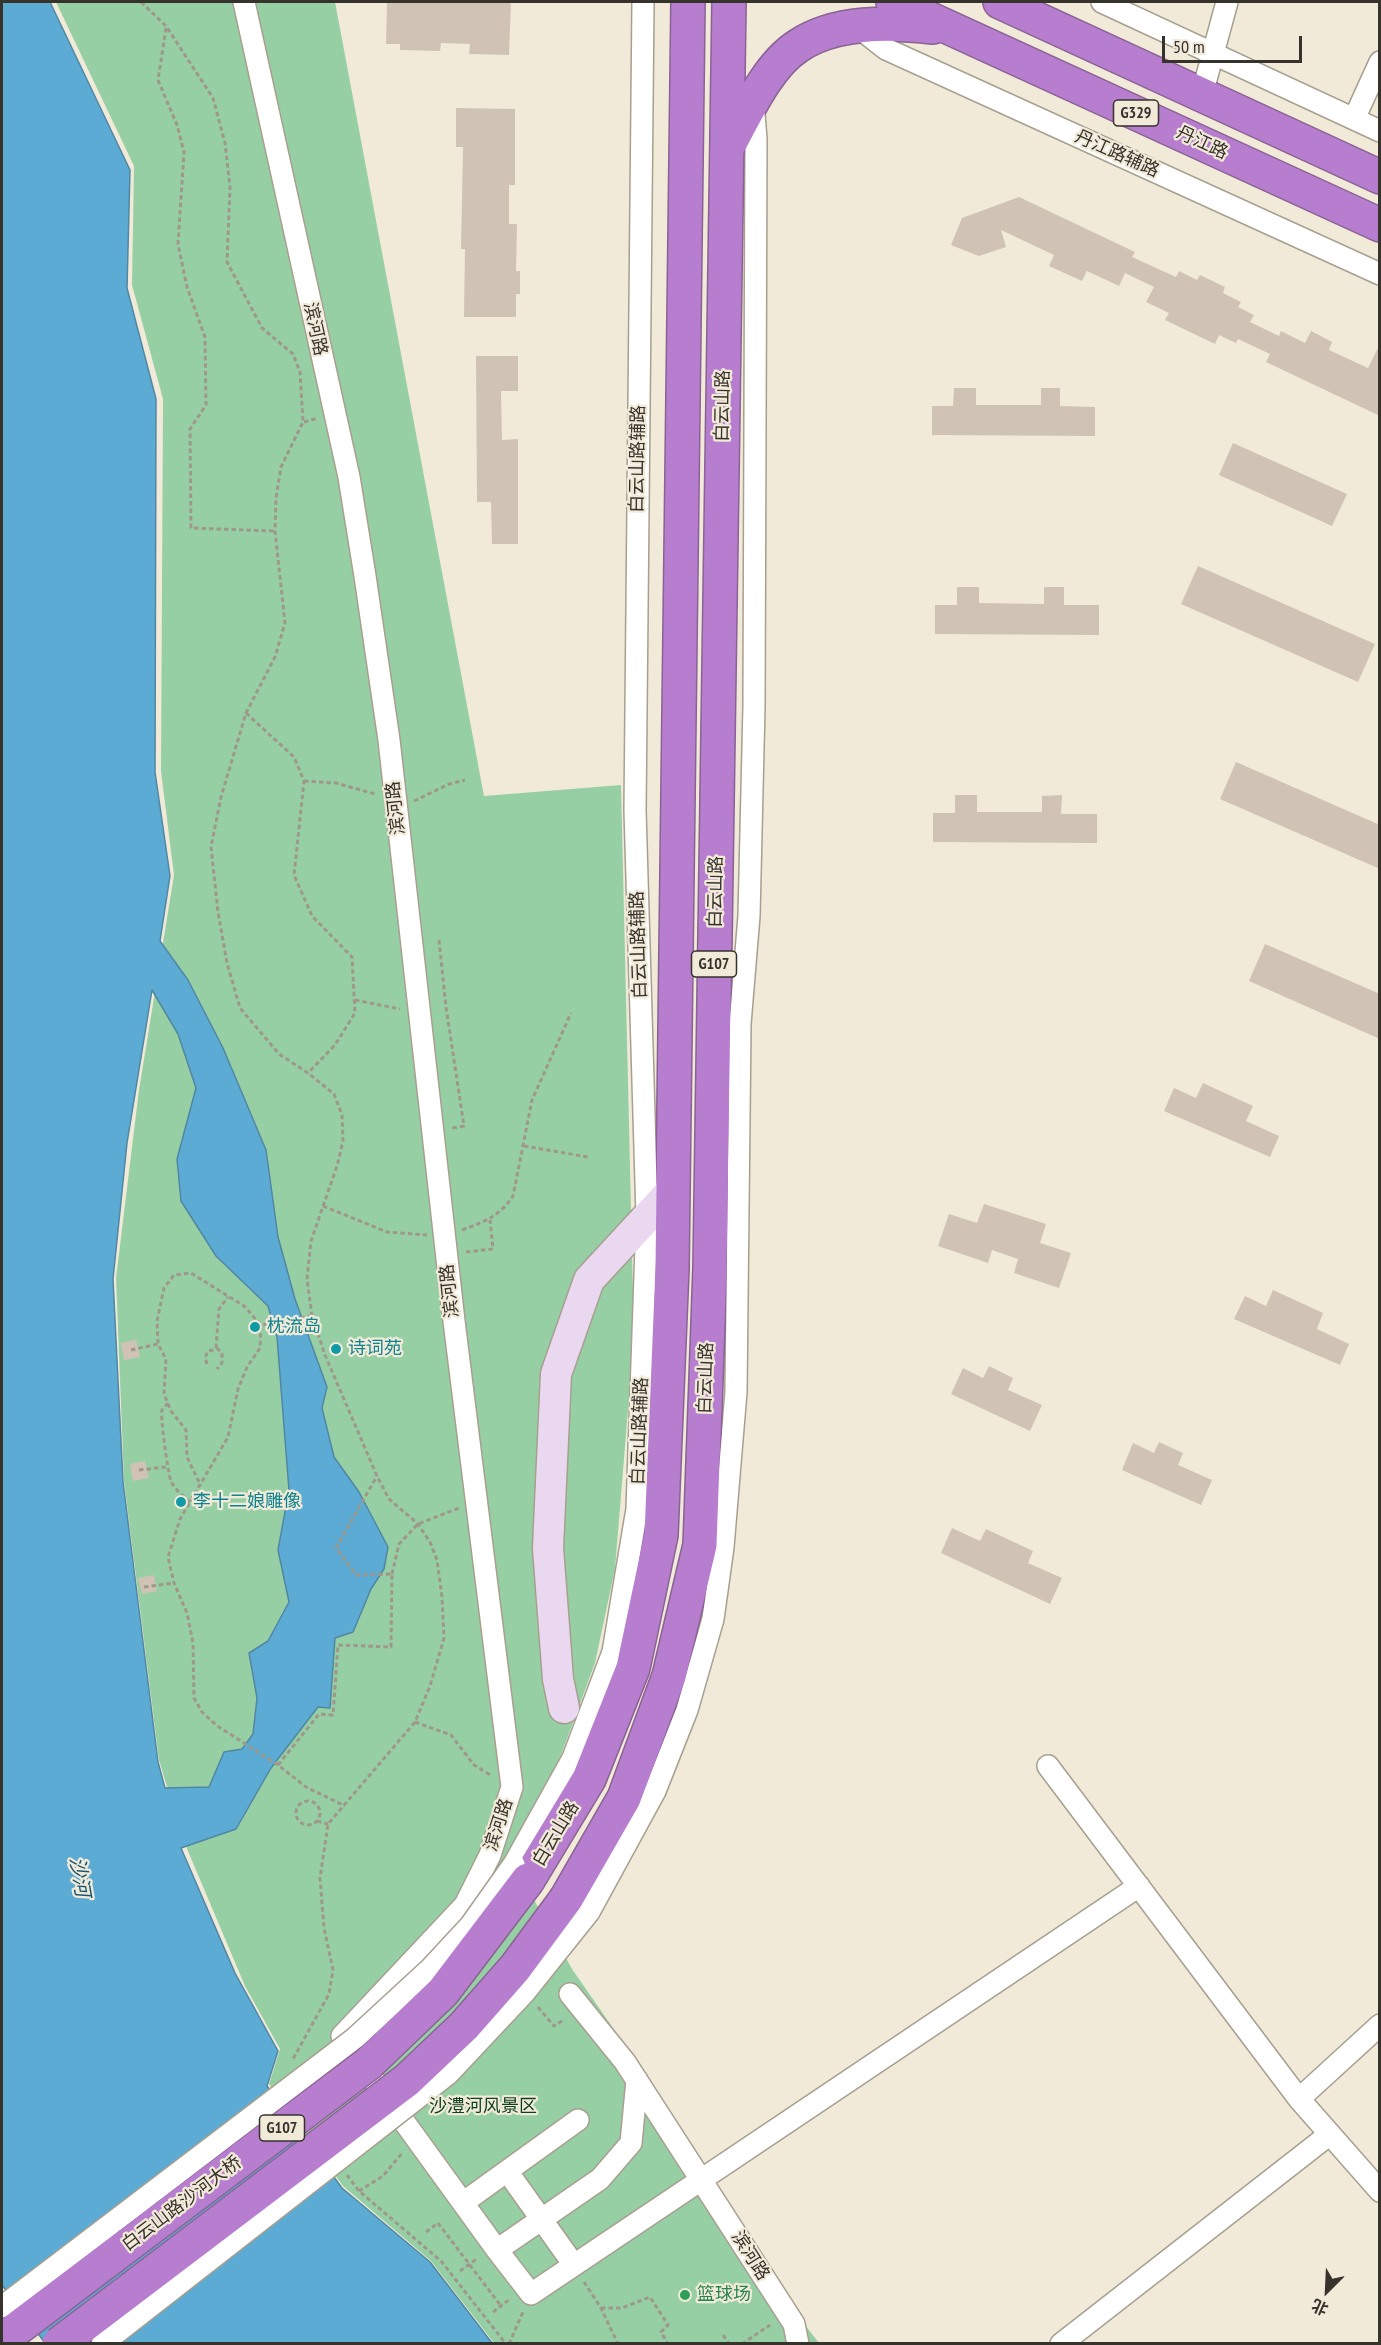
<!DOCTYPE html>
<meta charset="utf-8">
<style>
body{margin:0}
#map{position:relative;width:1381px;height:2345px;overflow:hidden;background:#f2ead8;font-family:"PT Sans Narrow","Noto Sans SC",sans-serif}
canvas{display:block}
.frame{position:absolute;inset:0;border:3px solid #36322c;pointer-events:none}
.north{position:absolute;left:1297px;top:2261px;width:60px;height:60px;-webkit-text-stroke:4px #f2ead8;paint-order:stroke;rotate:204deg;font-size:16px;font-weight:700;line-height:24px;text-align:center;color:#36322c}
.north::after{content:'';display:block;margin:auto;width:21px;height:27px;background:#36322c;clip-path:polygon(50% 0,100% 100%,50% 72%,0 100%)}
.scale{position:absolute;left:1162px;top:36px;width:140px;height:27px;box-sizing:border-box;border:3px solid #36322c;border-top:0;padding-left:8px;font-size:18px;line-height:21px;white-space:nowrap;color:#36322c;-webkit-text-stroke:4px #f2ead8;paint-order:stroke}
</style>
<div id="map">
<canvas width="1381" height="2345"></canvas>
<div class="frame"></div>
<div class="north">北</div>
<div class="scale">50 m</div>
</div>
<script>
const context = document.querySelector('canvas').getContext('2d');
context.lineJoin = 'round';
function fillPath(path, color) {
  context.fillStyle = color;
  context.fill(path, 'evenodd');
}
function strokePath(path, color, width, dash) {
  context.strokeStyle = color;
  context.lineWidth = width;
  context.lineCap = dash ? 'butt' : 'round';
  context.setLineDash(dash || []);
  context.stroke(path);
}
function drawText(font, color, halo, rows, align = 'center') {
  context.font = font + ' "PT Sans Narrow","Noto Sans SC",sans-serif';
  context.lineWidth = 4.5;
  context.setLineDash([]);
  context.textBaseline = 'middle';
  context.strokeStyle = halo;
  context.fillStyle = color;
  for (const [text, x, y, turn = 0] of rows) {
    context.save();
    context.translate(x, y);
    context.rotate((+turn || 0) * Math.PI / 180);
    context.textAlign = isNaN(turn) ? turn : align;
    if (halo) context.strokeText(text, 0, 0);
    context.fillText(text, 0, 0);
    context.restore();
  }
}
const green = new Path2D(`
 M56 2H335L484 796 621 785 634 1336 615 1569 595 1663 561 1755 510 1856 572 1969 636 2061 798 2316 819 2343H494L431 2261 343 2186 269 2084 280 2049 245 1986 182 1837 159 1760 124 1481 116 1278 139 1090 174 875 161 771 163 399 132 285 134 166Z`);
const water = new Path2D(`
 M2 2H50L130 170 127 288 156 399 155 772 170 876 160 941 188 980 223 1048 266 1150 278 1237 295 1299 327 1387 322 1408 334 1457 359 1492 388 1547 384 1569 371 1589 353 1632 335 1638 330 1708 318 1707 271 1768 236 1829 181 1848 235 1973 278 2051 267 2086 342 2188 430 2262 492 2343H45L2 2285ZM152 990 178 1034 196 1088 177 1159 181 1201 216 1256 268 1306 277 1337 289 1490 278 1550 289 1602 268 1641 249 1653 257 1698 253 1734 242 1749 224 1752 209 1787 165 1788 158 1762 123 1482 113 1279 127 1143Z`);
const building = new Path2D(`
 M387 2H511L509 55 469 54 470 44 441 43 440 51 400 50V44H386Z
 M456 108 515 109V185H509V224H517L516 271H520V294H516V317H464L465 249H461L463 147H456Z
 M1019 197 1135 252 1132 257 1176 277 1179 271 1197 280 1200 275 1225 287 1223 293 1241 302 1238 307 1254 315 1250 322 1279 336 1281 331 1305 343 1311 331 1332 342 1329 350 1368 368 1380 344V416L1266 362 1270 354 1238 339 1236 343 1219 335 1215 344 1165 320 1169 313 1146 302 1154 287 1125 273 1119 286 1087 271 1082 281 1049 266 1054 255 1001 230 1006 247 979 256 951 245 962 218Z
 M476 356H518V391H501L502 440 518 439V544H492L491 502H477Z
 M954 388H976V405H1041V388H1060V406L1095 407V436L932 435V406H953Z
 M1233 443 1347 494 1332 526 1219 475Z
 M1198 566 1375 644 1358 682 1181 604Z
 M957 587H979V603L1044 604V587H1064V605H1099V635L935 634V605H957Z
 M1236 762 1380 825V869L1220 799Z
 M955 795H977V812H1042V796L1062 795 1061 814H1097V843L933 842V813H955Z
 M1265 944 1380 994V1039L1249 981Z
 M1203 1083 1253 1106 1246 1121 1279 1136 1270 1157 1164 1111 1174 1088 1196 1098Z
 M984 1204 1046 1224 1040 1243 1071 1253 1059 1288 1014 1273 1018 1259 992 1250 988 1263 938 1246 949 1214 977 1223Z
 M1273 1290 1323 1313 1317 1329 1349 1344 1340 1365 1234 1319 1245 1296 1266 1306Z
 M136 1340 140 1357 124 1360 121 1343Z
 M989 1366 1013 1378 1008 1390 1042 1405 1030 1431 951 1394 963 1368 983 1378Z
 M1159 1442 1183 1453 1178 1465 1212 1480 1201 1505 1122 1470 1133 1443 1154 1453Z
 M145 1461 149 1478 133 1481 130 1464Z
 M952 1528 980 1541 986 1529 1033 1551 1028 1563 1062 1578 1050 1604 941 1553Z
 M154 1575 157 1591 142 1594 138 1578Z`);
const path = new Path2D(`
 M141 2 166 26 213 98 225 143 230 187 227 262 262 328 293 354 300 372 303 422 281 467 276 498 275 531 285 623 275 657 246 713 221 797 211 847 218 912 227 963 240 1008 279 1054 308 1073 334 1094 342 1115 343 1141 337 1166 311 1241 307 1279 312 1316 325 1355 377 1476 389 1499 418 1524 430 1542 437 1560 442 1597 444 1638 430 1686 415 1722 328 1824 320 1878 324 1928 333 1970 329 1994 293 2059
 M166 28 158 80 177 125 184 152 178 244 187 287 205 337 206 405 190 429 191 528 275 531
 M304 422 318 418
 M246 713 294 757 304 781 294 875 312 916 352 957 355 1013 335 1045 308 1073
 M304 781 336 783 375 794
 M414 801 449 784 465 780
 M439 940 446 1007 464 1126 452 1128
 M355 1000 400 1009
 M524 1146 588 1157
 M323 1206 387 1232 427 1235
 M462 1230C484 1222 500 1216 513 1196L532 1100 571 1013
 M466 1252 493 1249 490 1220
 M312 1316 261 1325 260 1348 247 1367 238 1389 228 1437 180 1519 168 1557 174 1583 187 1613 193 1643 194 1698 202 1712 216 1725 278 1765 306 1787 345 1806
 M216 1348 219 1309 228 1297
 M131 1350 158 1344
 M207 1364 205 1358 208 1351 218 1349 222 1353V1363L217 1369
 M168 1403C167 1404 163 1409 162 1410 160 1416 168 1474 171 1481 174 1489 184 1496 190 1503
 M139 1470 166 1467
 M199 1482 187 1457 186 1430 171 1411 164 1394 166 1359 158 1344 157 1321 164 1288 174 1275 191 1273 244 1306 261 1325
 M392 1574 399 1544 418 1524 459 1508
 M144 1587 174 1583
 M415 1722 451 1735 474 1765 492 1776
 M278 1765 319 1714 333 1715 338 1645 391 1647 392 1574 356 1575 336 1548 377 1476
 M296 1813a12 12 0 1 1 24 0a12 12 0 1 1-24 0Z
 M317 1821 328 1824
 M538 2007 554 2026 565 2019
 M347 2175 359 2191 441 2261 506 2344
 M359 2191 383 2176 403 2152
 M426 2232 438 2223 501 2306
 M460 2271 478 2258
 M584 2282 601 2308 618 2344
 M601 2308H622L650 2297 668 2325 661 2332 668 2344
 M493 2312 510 2299
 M723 2335 729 2344
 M509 2344 523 2312
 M742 2344 770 2325`);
const street = new Path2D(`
 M244 2 349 477 365 576 389 740 454 1321 512 1787 490 1855 465 1905 342 2036 497 2250 600 2179 631 2143 637 2080
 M1102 2 1380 131
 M858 27 886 49 1380 274
 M1202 94 1227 2
 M1354 119 1380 62
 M1048 1766 1299 2099 1380 2191
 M514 1864 573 1758 613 1652 637 1509 647 1217 635 810 643 2
 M589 1912 655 1791 687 1710 713 1619 723 1547 736 1392 740 1024 749 916 754 706 756 139 753 102
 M570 1994 625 2062 794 2324 798 2344
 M1299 2099 1380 2025
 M507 2171 574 2265
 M464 2202 578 2120
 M497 2250 531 2294 1139 1886
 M1061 2344 1330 2134`);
const secondary = new Path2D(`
 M564 1708 558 1679 548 1548 556 1374 589 1280 673 1189`);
const highway = new Path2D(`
 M893 2 1380 225
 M1000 2 1380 177
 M729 145C746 114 767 66 798 46 835 21 889 22 933 27
 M528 1880 589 1779 633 1668 661 1535 672 1268 688 2
 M566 1899 624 1798 669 1676 700 1545 710 1268 729 2`);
const streetBridge = new Path2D(`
 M2 2307 355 2038 431 1968 470 1926 514 1864
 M102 2344 448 2074 525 1992 589 1912`);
const highwayBridge = new Path2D(`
 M2 2340 368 2064 443 1992 528 1880
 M59 2344 407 2080 464 2026 515 1968 566 1899`);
const markers = [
 [255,1327,6,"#0f9aa8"],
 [336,1349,6,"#0f9aa8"],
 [181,1502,6,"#0f9aa8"],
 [685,2295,6,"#2e9e5b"]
];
const shields = [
 [1136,113,45],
 [714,964,45],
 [282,2128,45]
];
const shieldNames = [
 ["G329",1136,113],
 ["G107",714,964],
 ["G107",282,2128]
];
const streetNames = [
 ["丹江路",1202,143,25],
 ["丹江路辅路",1117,154,24],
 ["滨河路",315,329,78],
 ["白云山路",723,406,-89],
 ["白云山路辅路",638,459,-89],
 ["滨河路",396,808,-96],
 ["白云山路",716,892,-89],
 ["白云山路辅路",639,945,-92],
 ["滨河路",450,1291,-96],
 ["白云山路",706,1378,-88],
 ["白云山路辅路",640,1431,-88],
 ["滨河路",499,1825,-72],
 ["白云山路",556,1834,-59],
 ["白云山路沙河大桥",182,2204,-37],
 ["滨河路",750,2256,58]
];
const cultureNames = [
 ["枕流岛",267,1327],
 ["诗词苑",348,1349],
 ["李十二娘雕像",193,1502]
];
const parkNames = [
 ["沙澧河风景区",483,2107]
];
const leisureNames = [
 ["篮球场",697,2295]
];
const waterNames = [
 ["沙河",79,1877,80]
];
fillPath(green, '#97cfa5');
fillPath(water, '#5cabd5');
strokePath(water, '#5187a2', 1.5);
fillPath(building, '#d0c3b5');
strokePath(street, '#a79f8f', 24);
strokePath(secondary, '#a79f8f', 33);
strokePath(highway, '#8a6395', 36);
strokePath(path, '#9e988b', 3, [4.5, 3]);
strokePath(street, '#fff', 21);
strokePath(secondary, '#e9d8f0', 30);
strokePath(highway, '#b77dce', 33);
strokePath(streetBridge, '#a79f8f', 24, []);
strokePath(highwayBridge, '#8a6395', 36, []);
strokePath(streetBridge, '#fff', 21);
strokePath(highwayBridge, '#b77dce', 33);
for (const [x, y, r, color] of markers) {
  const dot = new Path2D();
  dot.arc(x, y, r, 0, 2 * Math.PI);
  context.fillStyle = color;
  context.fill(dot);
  strokePath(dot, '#f2ead8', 2);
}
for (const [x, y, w] of shields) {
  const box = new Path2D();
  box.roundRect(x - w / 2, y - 13, w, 26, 4.5);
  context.fillStyle = '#f2ead8';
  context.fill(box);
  strokePath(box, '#36322c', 1.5);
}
drawText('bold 16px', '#36322c', null, shieldNames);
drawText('18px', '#36322c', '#f2ead8', streetNames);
drawText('18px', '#0d838f', '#f2ead8', cultureNames, 'left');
drawText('18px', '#0d4021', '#f2ead8', parkNames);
drawText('18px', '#27864d', '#f2ead8', leisureNames, 'left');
drawText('italic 20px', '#195673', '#f2ead8', waterNames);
</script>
